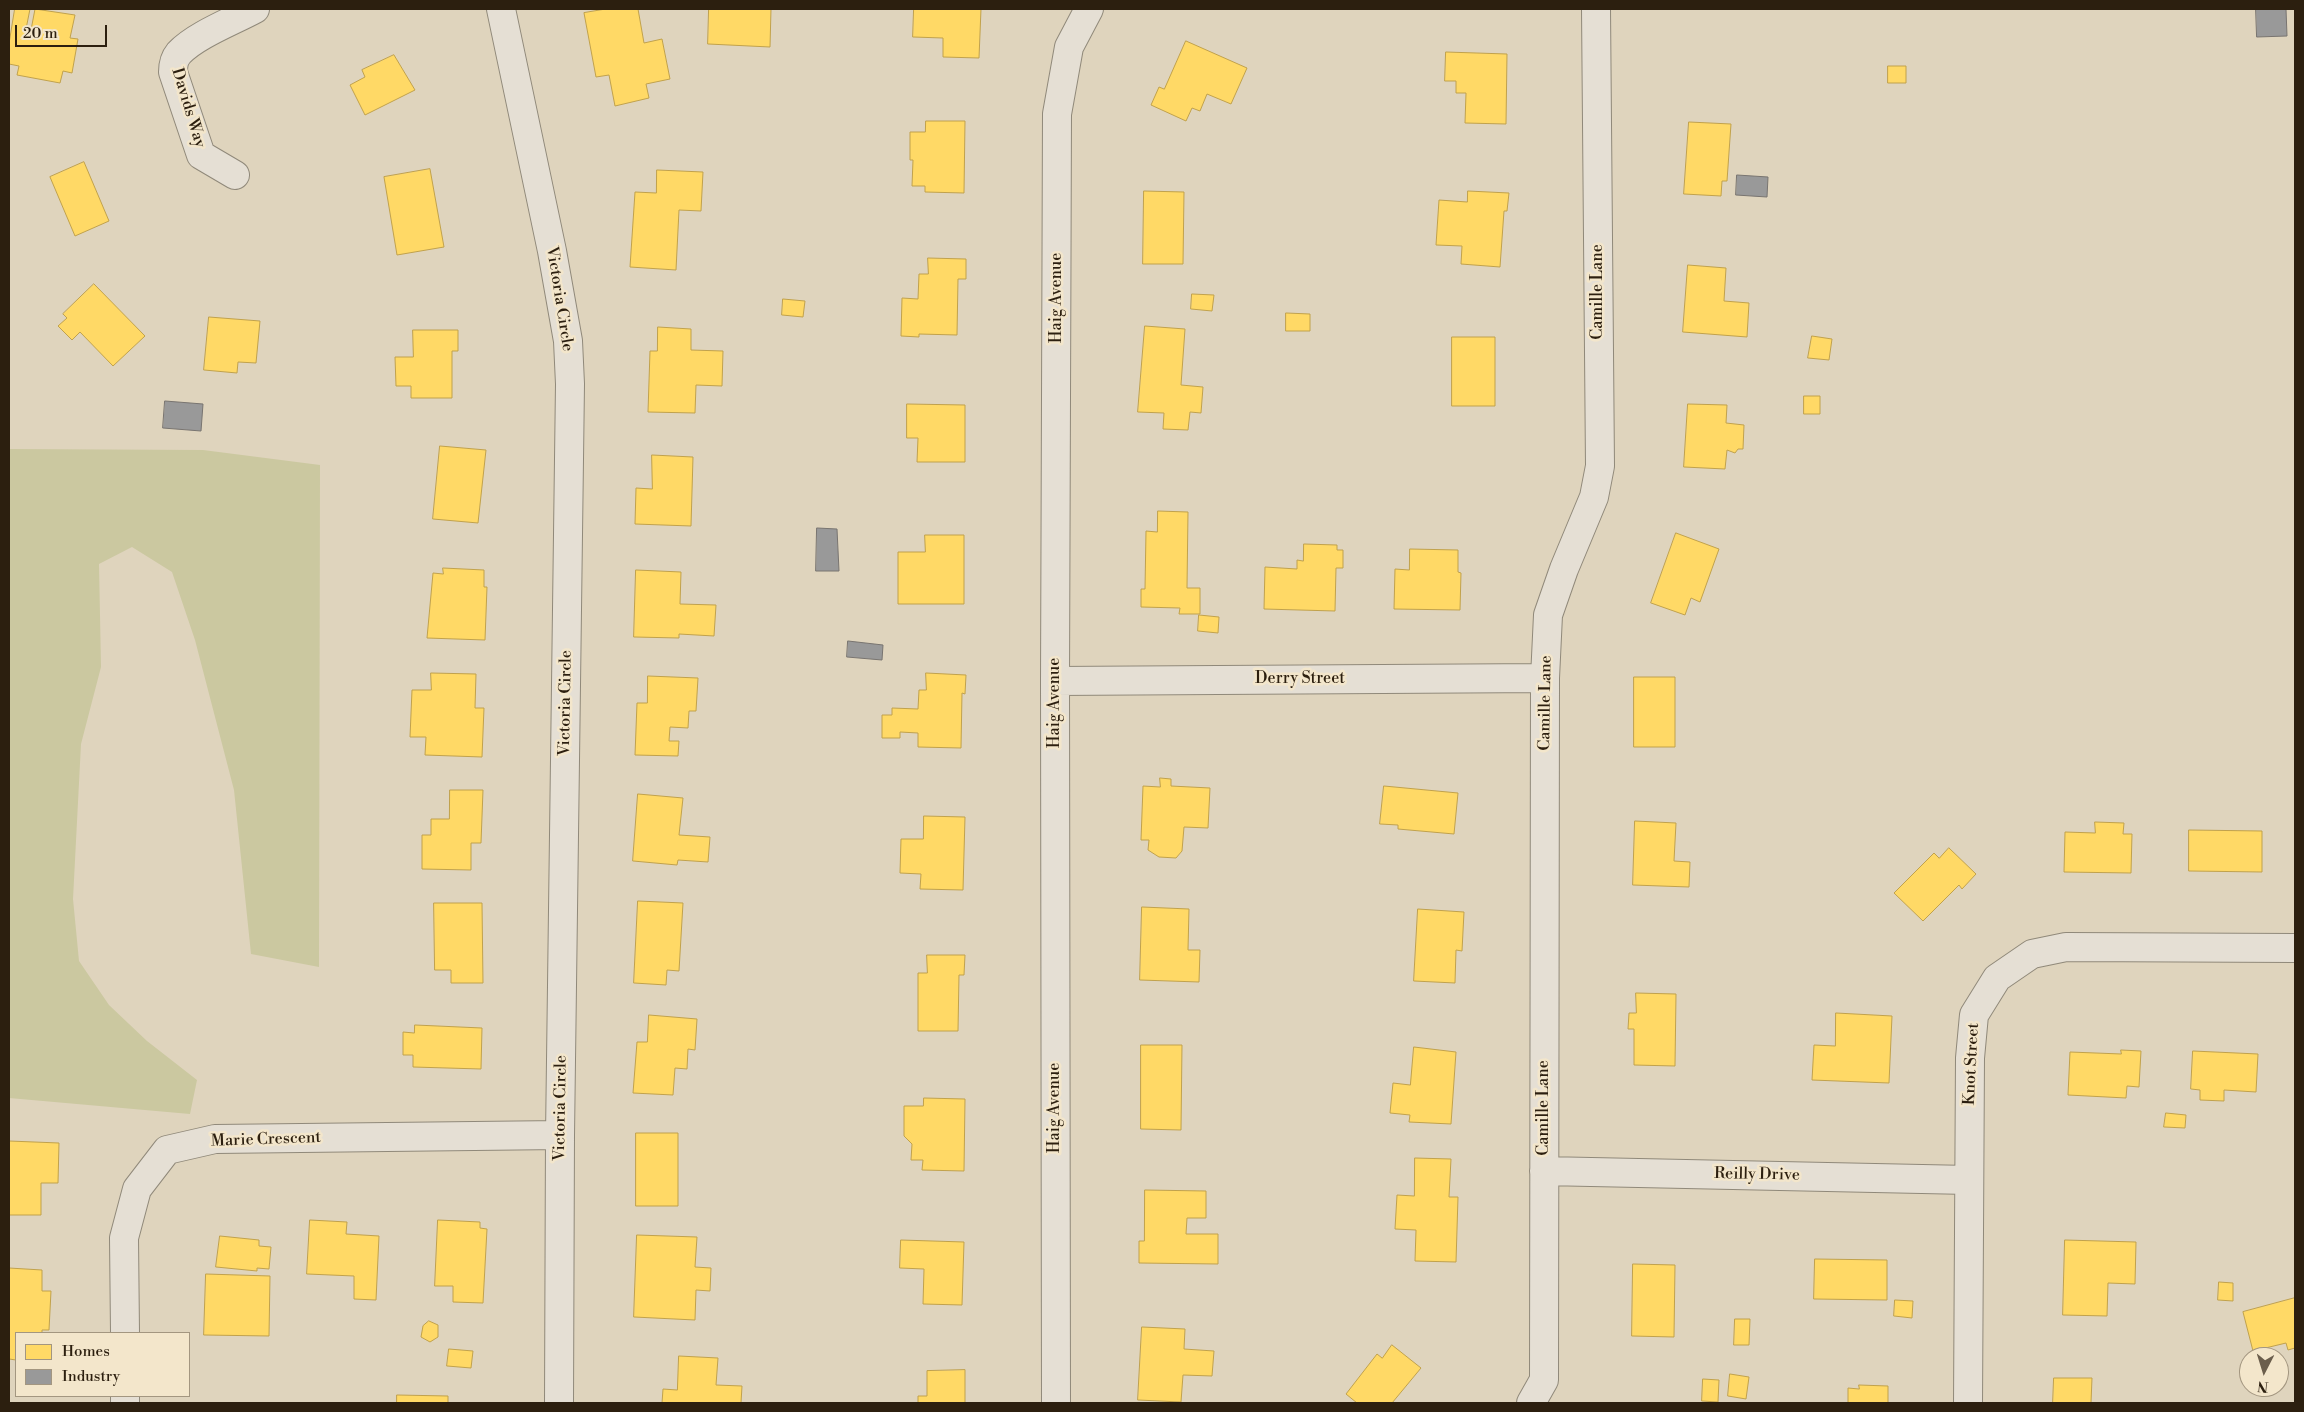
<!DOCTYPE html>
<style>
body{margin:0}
#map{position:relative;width:2304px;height:1412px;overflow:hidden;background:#dfd4bd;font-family:"Libre Bodoni",serif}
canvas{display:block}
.frame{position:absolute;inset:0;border:10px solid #2c1f0f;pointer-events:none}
.legend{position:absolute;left:15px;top:1332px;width:175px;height:65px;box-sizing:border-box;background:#f3e6cb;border:1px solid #a39680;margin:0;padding:6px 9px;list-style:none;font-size:15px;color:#2c1f0f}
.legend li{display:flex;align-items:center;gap:10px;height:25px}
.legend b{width:25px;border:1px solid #a39680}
.north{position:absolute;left:2239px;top:1347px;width:50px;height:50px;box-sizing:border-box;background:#f3e6cb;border:1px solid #a39680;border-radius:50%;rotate:185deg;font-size:14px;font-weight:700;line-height:20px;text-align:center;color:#2c1f0f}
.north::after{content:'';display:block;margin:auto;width:18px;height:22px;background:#6b5e4c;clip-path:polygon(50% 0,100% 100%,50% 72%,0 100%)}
.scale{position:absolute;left:15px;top:25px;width:92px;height:22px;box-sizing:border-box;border:2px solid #2c1f0f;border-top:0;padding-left:6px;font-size:15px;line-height:18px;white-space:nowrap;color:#2c1f0f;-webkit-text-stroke:4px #f3e6cb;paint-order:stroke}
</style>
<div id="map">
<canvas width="2304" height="1412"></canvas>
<div class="frame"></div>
<ul class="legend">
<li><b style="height:14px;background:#ffd966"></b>Homes</li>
<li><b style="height:14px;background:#999"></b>Industry</li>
</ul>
<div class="north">N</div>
<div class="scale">20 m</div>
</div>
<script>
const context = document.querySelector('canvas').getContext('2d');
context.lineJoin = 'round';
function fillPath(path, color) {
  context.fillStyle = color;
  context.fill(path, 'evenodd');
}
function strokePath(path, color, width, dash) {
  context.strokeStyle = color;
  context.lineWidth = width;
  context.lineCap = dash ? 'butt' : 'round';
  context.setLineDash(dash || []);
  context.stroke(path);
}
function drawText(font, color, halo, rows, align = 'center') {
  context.font = font + ' "Libre Bodoni",serif';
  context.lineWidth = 5;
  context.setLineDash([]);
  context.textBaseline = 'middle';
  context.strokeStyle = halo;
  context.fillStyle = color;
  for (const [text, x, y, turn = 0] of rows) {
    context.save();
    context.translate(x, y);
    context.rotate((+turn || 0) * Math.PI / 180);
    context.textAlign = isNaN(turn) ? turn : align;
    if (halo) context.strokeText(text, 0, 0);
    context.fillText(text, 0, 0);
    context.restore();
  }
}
const green = new Path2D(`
 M9 449 203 450 320 465 319 967 251 954 234 790 195 640 172 572 132 547 99 564 101 667 81 744 73 899 79 961 109 1005 147 1041 197 1080 190 1114 9 1098Z`);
const homes = new Path2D(`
 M15 9H30L26 29 31 30 35 9 75 15 70 38 78 39 72 73 63 71 60 83 17 75 19 66 9 64V44Z
 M606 9H638L644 43 662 39 670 79 646 84 649 98 615 106 609 75 596 77 584 13Z
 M709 9H771L770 47 708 44Z
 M914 9H981L979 58 943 57V38L913 37Z
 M1186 41 1247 68 1231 104 1207 94 1200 111 1192 108 1186 121 1151 105 1159 87 1164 89Z
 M1446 52 1507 54 1506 124 1465 123 1466 93H1456V81H1445Z
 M394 55 415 90 365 115 350 85 365 77 362 70Z
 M1888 66H1906V83H1888Z
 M926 121H965L964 193 925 192V186H912L913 160H910V132H925Z
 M1689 122 1731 124 1727 181H1722L1721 196 1684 194Z
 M84 162 109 221 75 236 50 177Z
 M430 169 444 247 397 255 384 177Z
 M657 170 703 172 701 211 679 210 676 270 630 267 635 192 656 193Z
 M1144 191 1184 192 1183 264H1143Z
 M1468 191 1509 193 1507 211H1504L1500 267 1461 264 1462 246 1436 245 1439 200 1467 202Z
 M928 258 966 259V279H958L957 335 919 334V337L901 336 902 298 918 299 919 274H928Z
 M1688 265 1726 268 1724 301 1749 303 1747 337 1683 332Z
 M94 284 145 336 113 366 80 332 72 340 58 326 67 318 63 314Z
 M1192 294 1214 295 1212 311 1191 309Z
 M783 299 805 301 803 317 782 315Z
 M1286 313 1310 314V331H1286Z
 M209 317 260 321 256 363 238 362 237 373 204 370Z
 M1145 326 1185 329 1181 385 1203 387 1201 413 1190 412 1188 430 1163 429 1164 413 1138 412Z
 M658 327 691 329V350L723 351 722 386 696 385 695 413 648 412 650 351H657Z
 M413 330H458V351H452V398H411V386H396L395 357H413Z
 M1812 336 1832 339 1829 360 1808 358Z
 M1452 337H1495V406H1452Z
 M1804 396H1820V414H1804Z
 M907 404 965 405V462H917L918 438H907Z
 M1688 404 1727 405 1726 423 1744 425 1743 449H1738L1735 453 1727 450 1725 469 1684 467Z
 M440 446 486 450 478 523 433 519Z
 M652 455 693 457 691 526 635 524 636 488 652 489Z
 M1158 511 1188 512 1187 588H1200V614H1179L1180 608 1141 607V589H1145L1146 531 1157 532Z
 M1676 533 1719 549 1700 602 1691 598 1685 615 1651 603Z
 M925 535H964V604H898V552H925Z
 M1304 544 1337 545V550H1343V568H1336L1335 611 1264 609 1265 567 1297 569V560L1303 561Z
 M1410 549 1458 550V572L1461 573 1460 610 1394 609 1395 569 1409 570Z
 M443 568 484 570V587H487L485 640 427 638 433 573 443 574Z
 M636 570 681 572 680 604 716 605 714 636 679 634V638L634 637Z
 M1199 615 1219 617 1218 633 1198 631Z
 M431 673 476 674 475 708H484L482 757 425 755 426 737H410L412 690H431Z
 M926 673 966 675 965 694 962 693 961 748 918 747V733L900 732V738H882V715H892V708L918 709 919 690H926Z
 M648 676 698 678 696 711H689L688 728 670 727 669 741H679L678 756 635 755 637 703H647Z
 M1634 677H1675V747H1634Z
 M1160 778 1171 779V786L1210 788 1208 828 1184 827 1182 851 1176 858 1159 857 1148 850 1149 840H1141L1143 786 1160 787Z
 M1384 786 1458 793 1454 834 1398 829V825L1380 824Z
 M450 790H483L481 843H471V870L422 869V835H431V819H449Z
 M638 794 683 798 679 835 710 837 708 862 678 860 677 865 633 861Z
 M924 816 965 817 963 890 920 889 921 874 900 873 901 839H923Z
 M1635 821 1676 823 1674 861 1690 862 1689 887 1633 885Z
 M2095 822 2124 823 2123 834H2132L2131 873 2064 872 2065 832 2095 833Z
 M2189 830 2262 831V872L2189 871Z
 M1949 848 1976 874 1962 889 1959 885 1923 921 1894 893 1934 853 1939 858Z
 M638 901 683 903 679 971 667 970 666 985 634 983Z
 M434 903H482L483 983H451V970H435Z
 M1142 907 1189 909 1188 950H1200L1199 982 1140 980Z
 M1418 909 1464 912 1462 951 1456 950 1455 983 1414 981Z
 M927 955H965L964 975H959L958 1031H918V973H927Z
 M1636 993 1676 994 1675 1066 1634 1065V1029H1628L1629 1013H1636Z
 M1836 1013 1892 1016 1889 1083 1812 1080 1814 1045 1835 1046Z
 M649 1015 697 1019 695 1050 688 1049 687 1069 675 1068 673 1095 633 1093 637 1042H647Z
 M415 1025 482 1028 481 1069 413 1067V1055H403V1032L414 1033Z
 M1141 1045H1182L1181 1130 1141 1129Z
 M1414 1047 1456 1052 1451 1124 1409 1122 1410 1115 1390 1113 1393 1083 1410 1085Z
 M2121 1050 2141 1051 2139 1087 2127 1086 2126 1098 2068 1095 2070 1052 2121 1054Z
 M2193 1051 2258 1054 2256 1092 2224 1090V1101L2200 1100V1090L2191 1089Z
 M924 1098 965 1099 964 1171 922 1170 923 1160H911L912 1144 904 1136V1106H923Z
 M2166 1113 2186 1115 2185 1128 2164 1127Z
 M636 1133H678V1206H636Z
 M9 1141 59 1143 58 1183H41V1215H9Z
 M1415 1158 1451 1159 1449 1197H1458L1456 1262 1415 1261 1416 1230 1395 1229 1397 1195 1414 1196Z
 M1145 1190 1206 1191V1218H1187L1186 1234H1218V1264L1139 1263V1241H1144Z
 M310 1220 347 1222 346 1234 379 1236 376 1300 354 1299V1276L307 1274Z
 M438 1220 480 1222V1228L487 1229 483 1303 453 1302V1286H435Z
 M637 1235 697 1237 695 1267 711 1268 710 1291 696 1290 695 1320 634 1317Z
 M220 1236 259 1240V1246L271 1247 269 1269 257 1268V1271L216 1267Z
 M901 1240 964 1242 962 1305 923 1304 924 1269 900 1268Z
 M2065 1240 2136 1242 2135 1284 2108 1283 2107 1316 2063 1315Z
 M1815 1259 1887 1260V1300L1814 1299Z
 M1633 1264 1675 1265 1674 1337 1632 1336Z
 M9 1268 42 1270V1291H51L49 1330H42V1333H16V1360L9 1359Z
 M206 1274 270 1276 269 1336 204 1335Z
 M2219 1282 2233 1283V1301L2218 1300Z
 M2295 1298V1348L2288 1350 2286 1343 2253 1351 2243 1312Z
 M1895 1300 1913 1301 1912 1318 1894 1316Z
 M1735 1319H1750L1749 1345H1734Z
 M429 1321 438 1325V1337L430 1342 421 1337 423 1326Z
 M1142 1327 1185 1329 1184 1349 1214 1351 1212 1376 1183 1375 1181 1402 1138 1400Z
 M1392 1345 1421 1368 1392 1403H1357L1346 1394 1377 1354 1382 1358Z
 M449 1349 473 1351 471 1368 447 1366Z
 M679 1356 718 1358 716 1385 742 1386 741 1403H662L663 1389 677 1390Z
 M965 1370V1403H918V1396H927V1371Z
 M1730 1374 1749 1377 1746 1399 1728 1396Z
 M2054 1378H2092L2091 1403H2053Z
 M1703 1379 1719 1380 1718 1402 1702 1401Z
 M1859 1385 1888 1386V1403H1848V1388L1859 1389Z
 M397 1395 448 1396V1403H397Z`);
const industry = new Path2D(`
 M2256 9H2286L2287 36 2257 37Z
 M1737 175 1768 177 1767 197 1736 195Z
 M165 401 203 404 201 431 163 428Z
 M817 528 837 529 839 571H816Z
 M848 641 883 645 882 660 847 657Z`);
const minor = new Path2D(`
 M501 9 552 251 568 341 570 384 560 1135 559 1403
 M235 175 201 155 173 72C173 64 174 59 179 53 196 35 233 21 255 9
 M1055 681 1545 678
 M1544 1171 1969 1180
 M125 1333 124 1238 137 1189 167 1150 215 1139 560 1135
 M125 1396V1403
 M1056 1403 1055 681 1057 114 1069 47 1089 9
 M1531 1403 1544 1380 1545 678 1548 615 1564 569 1594 497 1600 466 1596 9
 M1968 1403 1970 1058 1974 1015 1997 978 2032 954 2066 947 2295 948`);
const streetNames = [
 ["Davids Way",188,108,73],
 ["Camille Lane",1598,292,-90],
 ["Haig Avenue",1057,298,-90],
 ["Victoria Circle",559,299,81],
 ["Derry Street",1300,679],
 ["Victoria Circle",566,703,-89],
 ["Haig Avenue",1055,703,-90],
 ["Camille Lane",1546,703,-89],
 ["Knot Street",1972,1064,-87],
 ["Victoria Circle",561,1108,-89],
 ["Haig Avenue",1055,1108,-90],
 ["Camille Lane",1544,1108,-90],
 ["Marie Crescent",266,1140,-2],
 ["Reilly Drive",1757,1175,1]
];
fillPath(green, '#cbc8a0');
fillPath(homes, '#ffd966');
strokePath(homes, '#c0a14c', 1);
fillPath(industry, '#999');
strokePath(industry, '#787470', 1);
strokePath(minor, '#90897a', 30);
strokePath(minor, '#e5dfd4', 28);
drawText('16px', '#2c1f0f', '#f3e6cb', streetNames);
</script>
